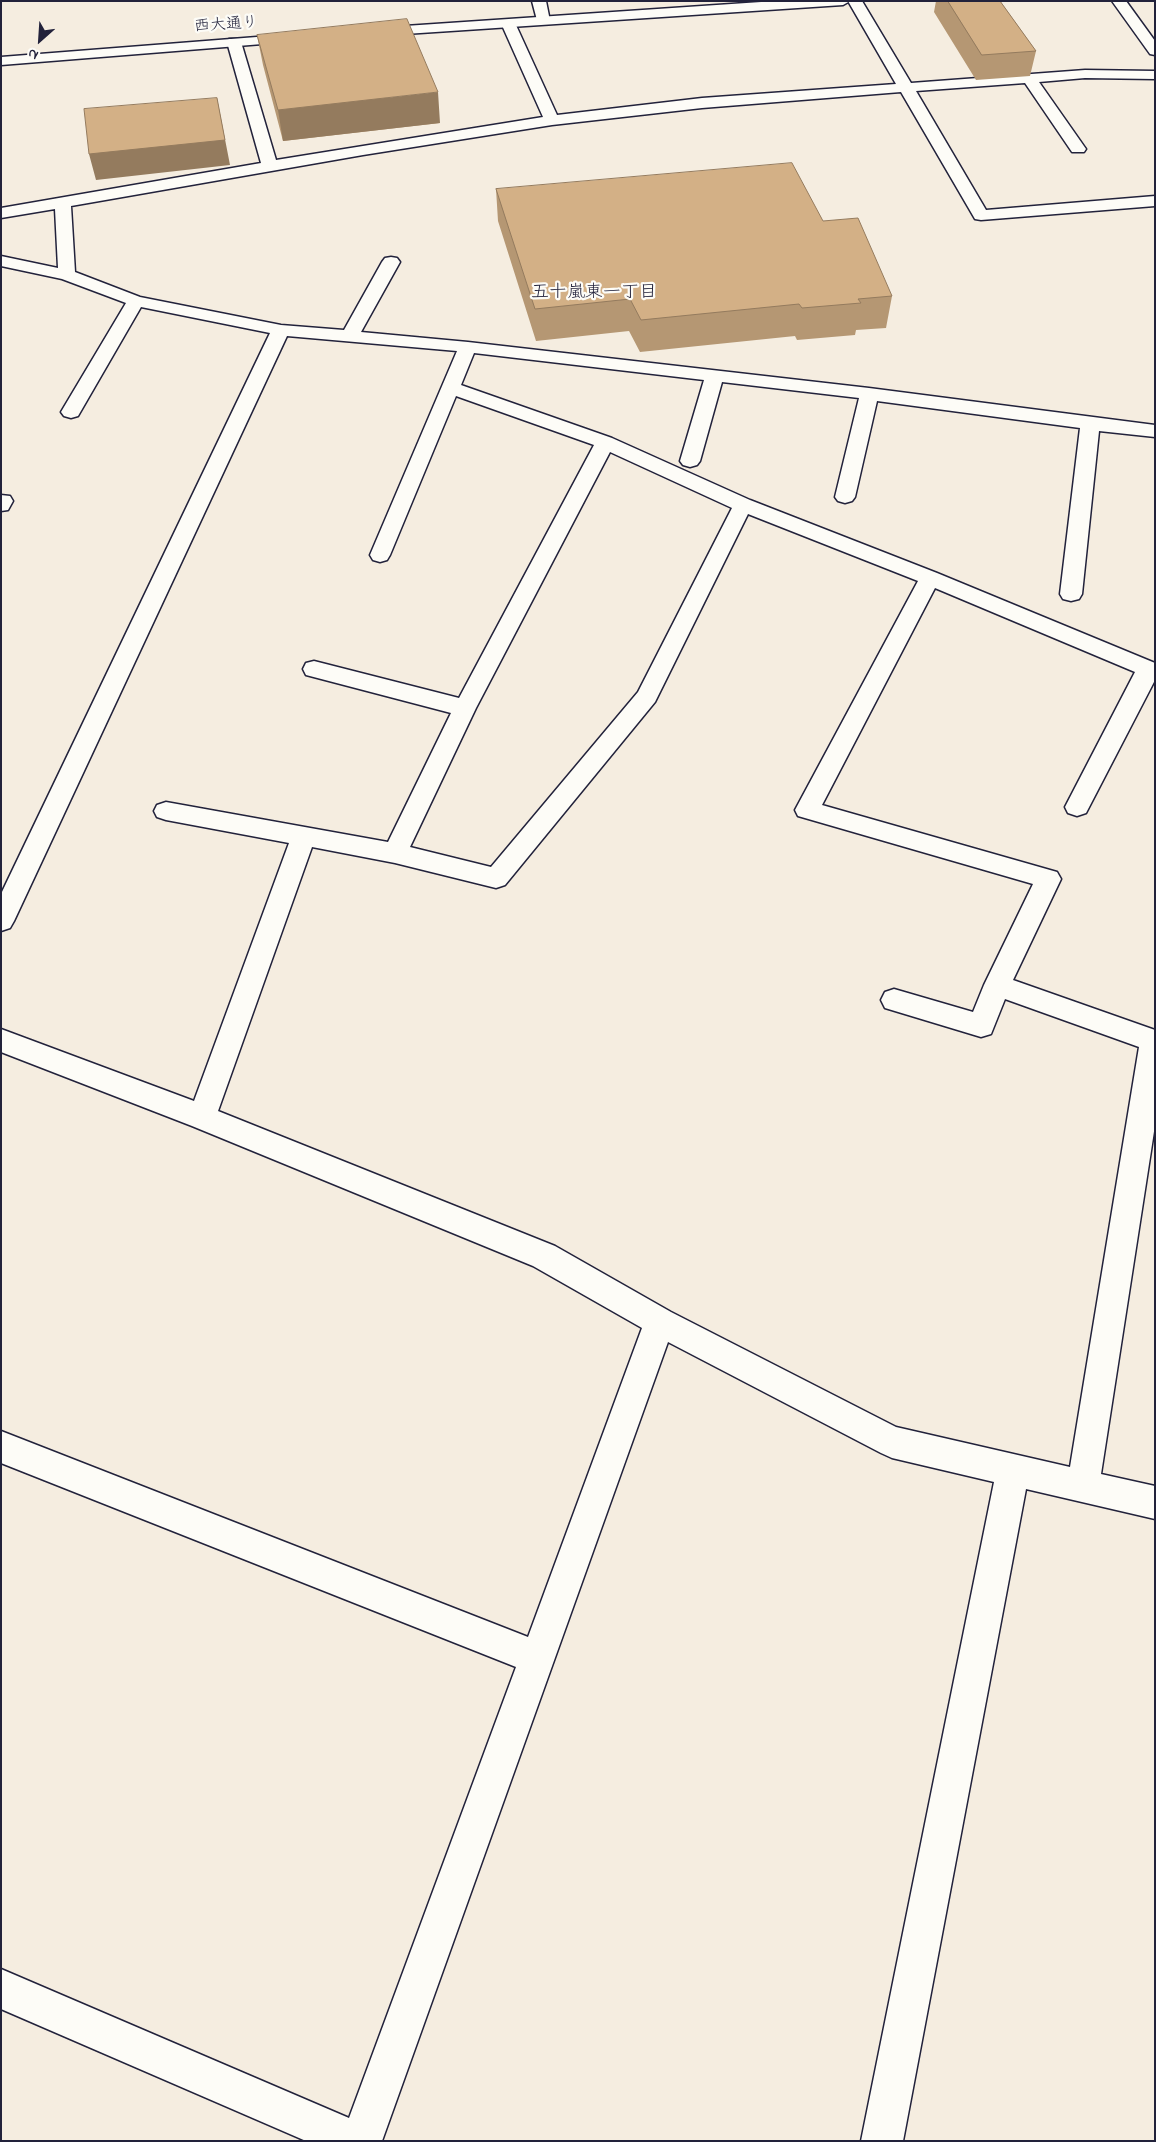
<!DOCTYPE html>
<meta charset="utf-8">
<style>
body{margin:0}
#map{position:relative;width:1156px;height:2142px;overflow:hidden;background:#f5ede0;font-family:"Indie Flower",sans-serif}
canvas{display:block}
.frame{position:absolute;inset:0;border:2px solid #22223b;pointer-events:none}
.north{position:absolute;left:15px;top:15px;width:50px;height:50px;-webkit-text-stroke:4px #fdfcf7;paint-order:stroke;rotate:206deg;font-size:14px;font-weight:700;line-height:20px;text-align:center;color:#22223b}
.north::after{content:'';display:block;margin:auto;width:18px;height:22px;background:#22223b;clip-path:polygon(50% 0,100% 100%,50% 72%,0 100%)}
</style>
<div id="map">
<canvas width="1156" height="2142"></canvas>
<div class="frame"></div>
<div class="north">N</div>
</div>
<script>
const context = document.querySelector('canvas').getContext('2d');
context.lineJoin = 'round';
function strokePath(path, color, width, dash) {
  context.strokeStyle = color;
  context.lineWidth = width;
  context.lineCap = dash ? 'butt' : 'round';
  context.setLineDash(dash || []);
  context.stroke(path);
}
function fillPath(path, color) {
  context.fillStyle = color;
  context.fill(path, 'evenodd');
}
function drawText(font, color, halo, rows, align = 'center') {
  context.font = font + ' "Indie Flower","Klee One",sans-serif';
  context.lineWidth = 4.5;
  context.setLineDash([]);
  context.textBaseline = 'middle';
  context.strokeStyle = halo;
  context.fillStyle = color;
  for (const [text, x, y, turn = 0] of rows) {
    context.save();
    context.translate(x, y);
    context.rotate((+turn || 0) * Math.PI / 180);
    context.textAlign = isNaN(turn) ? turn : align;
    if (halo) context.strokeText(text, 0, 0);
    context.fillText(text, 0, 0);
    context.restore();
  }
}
const street = new Path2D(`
 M532 1H546L550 21 548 24H538Z
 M848 1H862L911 83 1085 70 1155 71V79L1085 78 1039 82 1086 149 1084 152H1072L1025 83 916 91 986 210 1155 196V206L981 220 975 219 901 92 702 108 552 125 363 155 71 206 75 272 140 297 281 325 344 330 382 262 385 258 391 257 397 258 400 262 361 332 468 342 869 388 1155 425V437L1099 431 1082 594 1079 599 1071 601 1063 599 1060 594 1080 428 877 401 855 497 852 501 845 503 838 501 835 497 859 398 722 382 700 461 697 465 690 467 683 465 680 461 704 380 474 353 461 385 612 438 750 500 937 573 1155 663V680L1086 813 1077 816 1068 813 1065 807 1135 672 935 588 822 805 1057 872 1061 879 1013 980 1155 1030V1125L1101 1474 1155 1486V1519L1026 1489 903 2141H861L994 1482 892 1458 881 1453 668 1342 382 2141H306L1 2009V1969L349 2118 516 1667 1 1463V1431L528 1637 642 1328 533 1266 192 1126 1 1052V1029L194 1101 289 843 166 820 157 817 154 811 157 805 166 802 388 842 451 713 306 675 303 669 306 663 314 661 459 698 594 445 456 396 390 555 387 560 380 562 373 560 370 555 457 351 287 336 14 921 10 928 1 931V894L270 333 141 307 78 416 71 418 64 416 61 412 126 303 62 279 1 266V256L58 268 55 209 1 218V208L261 163 227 42 229 39H239L241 42 276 160 543 117 501 23 503 20H513L515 23 557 115 702 98 896 84ZM610 452 732 508 638 692 491 867 410 847 476 708ZM748 514 918 581 795 810 798 816 1033 884 984 985 973 1012 894 989 885 992 881 1000 885 1008 981 1037 991 1034 1005 999 1139 1047 1070 1467 896 1427 671 1312 555 1246 218 1111 312 847 395 863 496 888 505 885 655 702Z
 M1112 1H1126L1155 41V55L1150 54Z
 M1 495 10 496 13 501 8 510 1 511Z`);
const secondary = new Path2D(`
 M776 1H850L843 5 375 36 370 35 368 32 370 29 375 28Z
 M295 34 300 35 302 38 300 41 1 65V57Z`);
const wall = new Path2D(`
 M936 1H1000L1036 51 1030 76 976 80 934 12Z
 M257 35 440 123 283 141 263 65Z
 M496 189 823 221 892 296 886 328 856 330 855 335 797 340 795 336 640 352 629 331 536 341 498 221Z`);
const shadedWall = new Path2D(`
 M438 92 440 123 283 141 278 110Z
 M217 98 230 165 96 180 89 154Z`);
const building = new Path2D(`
 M948 1H1000L1036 51 982 55Z
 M407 19 438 92 278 110 257 35Z
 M217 98 225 140 89 154 84 109Z
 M792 163 823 221 858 218 892 296 858 299 861 303 802 308 799 304 641 320 630 299 535 309 496 189Z`);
const farStreetnames = [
 ["西大通り",226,26,-4]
];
const farNeighbourhoodnames = [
 ["五十嵐東一丁目",594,294]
];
strokePath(street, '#22223b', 3);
strokePath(secondary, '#22223b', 3);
fillPath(street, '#fdfcf7');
fillPath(secondary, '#fdfcf7');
fillPath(wall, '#b59773');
fillPath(shadedWall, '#947b5e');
fillPath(building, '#d3b086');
strokePath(building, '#947b5e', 1);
drawText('16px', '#22223b', '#fdfcf7', farStreetnames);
drawText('18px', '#22223b', '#fdfcf7', farNeighbourhoodnames);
</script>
